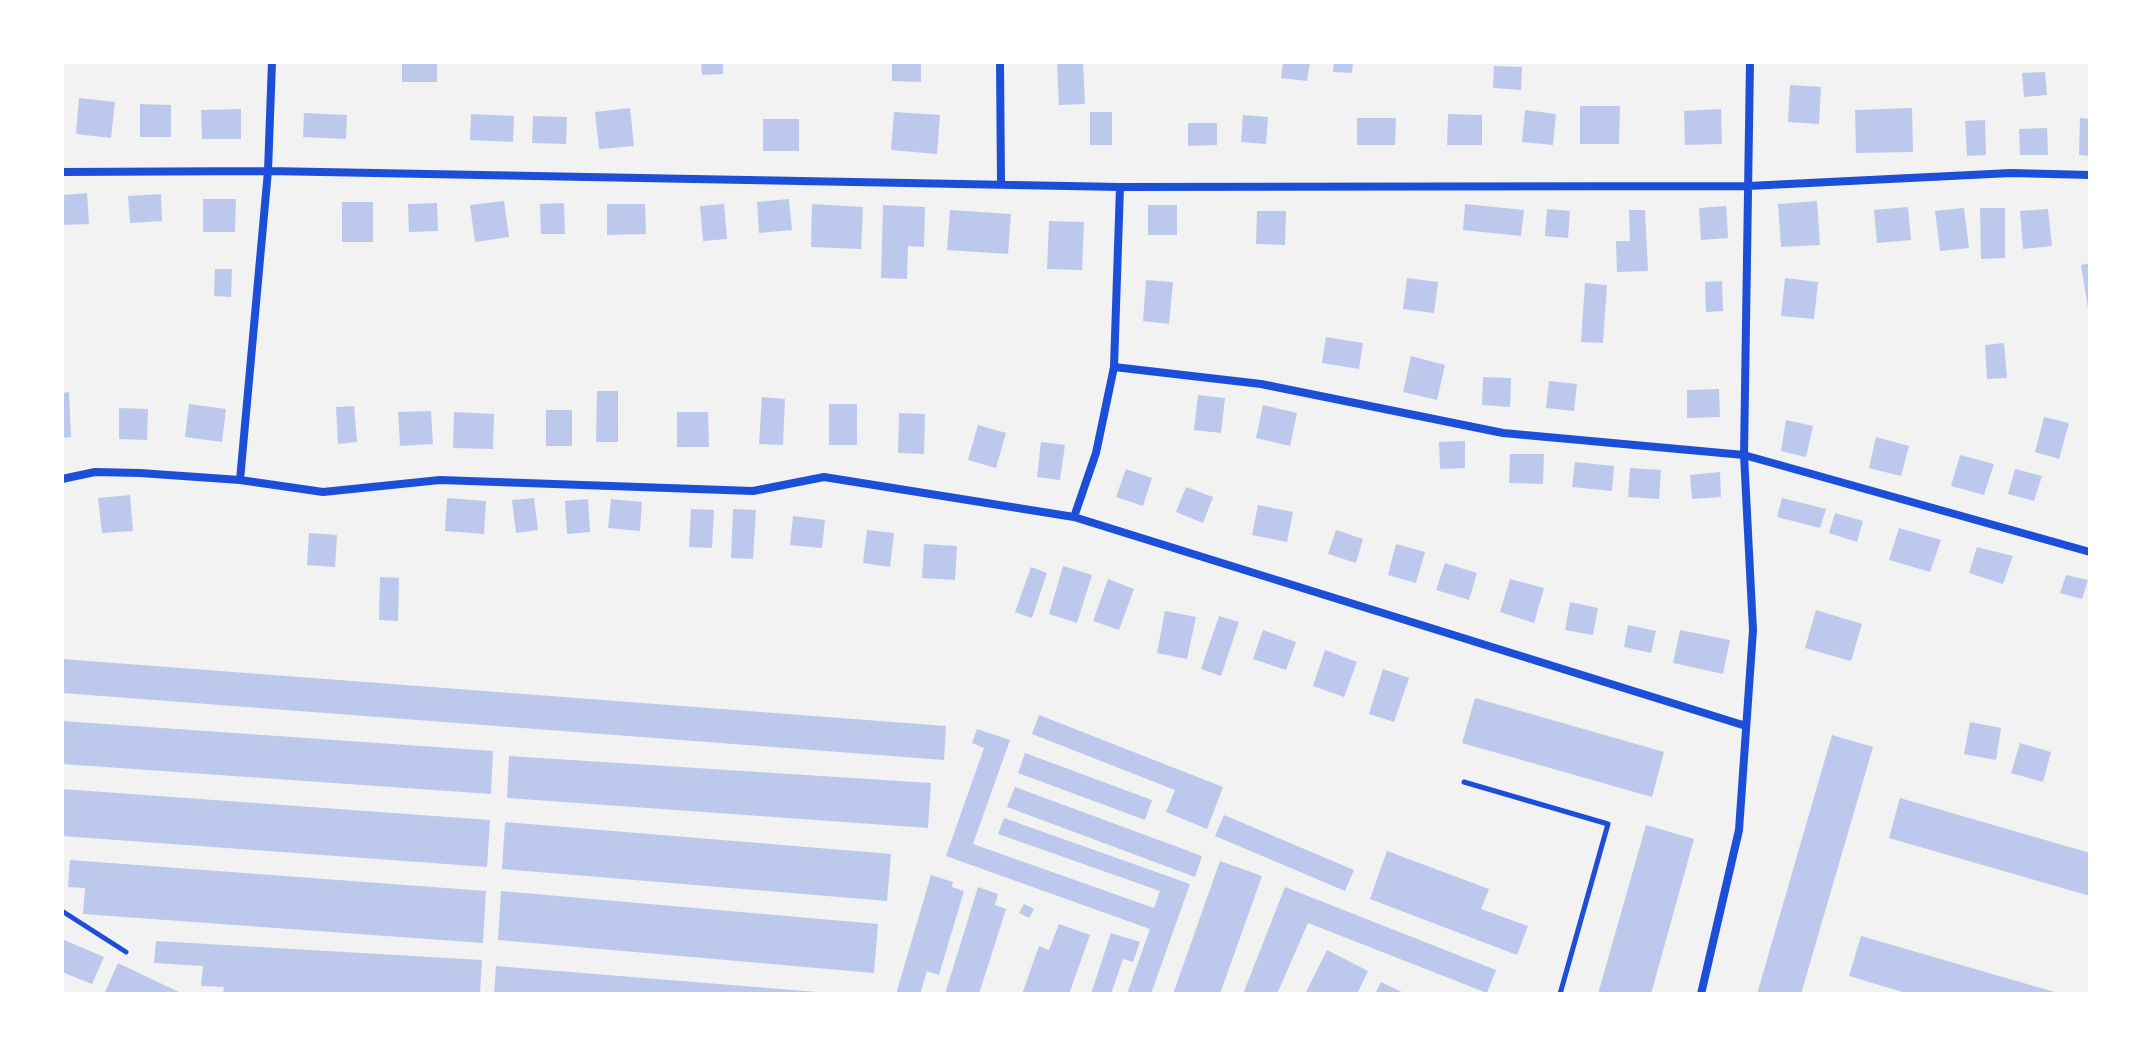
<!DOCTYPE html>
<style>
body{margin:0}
#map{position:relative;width:2152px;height:1056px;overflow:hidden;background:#f2f2f2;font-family:"Alegreya Sans",sans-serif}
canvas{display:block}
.frame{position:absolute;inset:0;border:64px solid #fff;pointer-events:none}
</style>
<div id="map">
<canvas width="2152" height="1056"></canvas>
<div class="frame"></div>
</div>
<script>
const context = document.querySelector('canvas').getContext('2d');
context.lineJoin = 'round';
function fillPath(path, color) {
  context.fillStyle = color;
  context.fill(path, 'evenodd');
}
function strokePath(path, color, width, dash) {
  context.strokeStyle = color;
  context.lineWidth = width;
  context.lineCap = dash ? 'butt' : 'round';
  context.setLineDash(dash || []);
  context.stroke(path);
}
const building = new Path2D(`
 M402 62H437V82H402Z
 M701 62H723V74L702 75Z
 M892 62H921V82L892 81Z
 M1057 62H1083L1085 104 1059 105Z
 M1283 62H1310L1307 81 1281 78Z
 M1334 62H1353L1352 73 1333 72Z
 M1494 66 1522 67 1521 90 1493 88Z
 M2045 72 2047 95 2024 97 2022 73Z
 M1790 85 1821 87 1819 124 1788 122Z
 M79 98 115 102 111 138 76 134Z
 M140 104 171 105V137H140Z
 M1580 106H1620L1619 144H1580Z
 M630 108 634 146 599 149 595 112Z
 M1912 108 1913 152 1856 153 1855 110Z
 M241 109V139H202L201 110Z
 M1721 109 1722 144 1685 145 1684 111Z
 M1525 110 1556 114 1553 145 1522 142Z
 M894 112 940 115 937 154 891 150Z
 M1090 112H1112V145H1090Z
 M304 113 347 115 346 139 303 137Z
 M471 114 514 116 513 142 470 140Z
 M1448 114 1482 115V145H1447Z
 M1243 115 1268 117 1266 144 1241 142Z
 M533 116 567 117 566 144 532 143Z
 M1357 118H1396L1395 145H1357Z
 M2080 118 2090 119V156L2079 155Z
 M763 119H799V151H763Z
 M1985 120 1986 155 1967 156 1965 121Z
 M1188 123H1217V145L1188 146Z
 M2047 128 2048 155H2020L2019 129Z
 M87 193 89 224 62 225V195Z
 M161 194 162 221 130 223 128 196Z
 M203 199H236L235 232H203Z
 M789 199 792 230 759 233 757 202Z
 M504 201 509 237 475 242 470 205Z
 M1817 201 1820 245 1781 247 1778 204Z
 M342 202H373V242H342Z
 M437 203 438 231 409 232 408 204Z
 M564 203 565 234H541L540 204Z
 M607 204H645L646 234 607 235Z
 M724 204 727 239 703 241 700 206Z
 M812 204 863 207 861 249 811 247Z
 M1465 204 1524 210 1521 236 1463 230Z
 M883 205 925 207 924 247 908 246 907 279 881 278Z
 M1148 205H1177V235H1148Z
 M1726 206 1728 238 1701 240 1699 208Z
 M1908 207 1911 240 1877 243 1874 210Z
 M1964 208 1969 248 1940 251 1935 211Z
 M1980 208H2005V258L1981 259Z
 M1547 209 1570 211 1568 238 1545 236Z
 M2048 209 2052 246 2023 249 2020 211Z
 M950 210 1011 214 1008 254 947 250Z
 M1629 210H1645L1648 271 1617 272 1616 241H1630Z
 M1257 211H1286L1285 245 1256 244Z
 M1049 221 1084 222 1082 270 1047 269Z
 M2090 263V308H2088L2081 265Z
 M215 269H232L231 297 214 296Z
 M1407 278 1438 282 1434 313 1403 309Z
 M1785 278 1818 282 1814 319 1781 316Z
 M1146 280 1173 282 1169 324 1143 321Z
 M1722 281 1723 311 1706 312 1705 282Z
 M1585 283 1607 285 1603 343 1581 342Z
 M1326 337 1363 343 1359 369 1322 363Z
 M2004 343 2007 378 1987 379 1985 345Z
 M1411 356 1445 365 1437 400 1403 392Z
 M1483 377 1511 378 1510 407 1482 405Z
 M1549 381 1577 384 1574 411 1546 408Z
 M1719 389 1720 417 1687 418V390Z
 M597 391H618V442H596Z
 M69 392 71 437 62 438V393Z
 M1198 395 1225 398 1221 433 1194 430Z
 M762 397 785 399 783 445 759 444Z
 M189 404 226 409 222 442 185 437Z
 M829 404H857V445H829Z
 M1263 405 1297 413 1290 446 1256 438Z
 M354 406 357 442 338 444 336 407Z
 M119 408 148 409 147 440 119 439Z
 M546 410H572V446H546Z
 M431 411 433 444 400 446 398 412Z
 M454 412 494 414 493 449 453 448Z
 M677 412H708L709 447H677Z
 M899 413 925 414 924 454 898 453Z
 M2044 417 2069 423 2059 459 2035 452Z
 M1786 420 1813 426 1806 457 1781 451Z
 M978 425 1006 433 996 468 968 460Z
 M1876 437 1909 446 1901 476 1869 468Z
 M1465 441V468L1440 469 1439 442Z
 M1041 442 1065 445 1060 480 1037 477Z
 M1510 454H1544L1543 484 1509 483Z
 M1960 455 1994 464 1984 495 1951 486Z
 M1575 462 1614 466 1612 491 1572 487Z
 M1630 468 1661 470 1659 499 1628 497Z
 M1126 469 1152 478 1143 506 1116 497Z
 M2015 469 2042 476 2034 501 2008 494Z
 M1720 472 1721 497 1692 499 1690 475Z
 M1186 487 1213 497 1203 523 1176 512Z
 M130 495 133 531 102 533 98 498Z
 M447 498 486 501 484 534 445 531Z
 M534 498 538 530 516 533 512 500Z
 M1782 498 1826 509 1820 528 1777 517Z
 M588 499 590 532 567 534 565 501Z
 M611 499 642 502 640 531 608 528Z
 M1258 505 1293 512 1287 542 1252 535Z
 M691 509 714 510 712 548 689 547Z
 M733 509 756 510 753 559 731 558Z
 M1835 513 1863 521 1857 542 1829 533Z
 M793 516 825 520 822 548 790 545Z
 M1899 528 1941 540 1930 572 1889 560Z
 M867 530 894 533 890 567 863 563Z
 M1336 530 1363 539 1356 563 1328 554Z
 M309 533 337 535 335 567 307 565Z
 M924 544 957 546 955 580 922 578Z
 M1396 544 1425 552 1416 583 1388 575Z
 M1977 547 2013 556 2003 584 1969 573Z
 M1445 563 1477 573 1469 600 1436 590Z
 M1063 566 1092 575 1077 623 1049 614Z
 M1031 567 1047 573 1032 618 1015 612Z
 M2066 575 2088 580 2082 599 2060 593Z
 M380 577 399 578 398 621 379 620Z
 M1108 579 1134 589 1119 630 1093 621Z
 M1510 579 1544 588 1534 623 1500 612Z
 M1570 602 1598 608 1593 635 1565 630Z
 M1816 610 1862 624 1851 661 1805 648Z
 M1165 611 1196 617 1187 659 1157 653Z
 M1219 616 1239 622 1221 676 1201 669Z
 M1628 625 1656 631 1651 653 1624 647Z
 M1263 630 1296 642 1286 670 1253 659Z
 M1680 630 1730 640 1723 674 1673 663Z
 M1325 650 1357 662 1344 697 1313 686Z
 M62 659 946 726 944 760 62 693Z
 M1383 669 1409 678 1394 722 1369 714Z
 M1475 698 1664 752 1652 797 1462 743Z
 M1039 715 1223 787 1207 829 1166 812 1175 790 1032 734Z
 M62 721 493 751 491 794 62 764Z
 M1970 722 2001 728 1996 760 1964 754Z
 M977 729 1010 740 973 844 1154 908 1160 891 998 834 1004 818 1190 884 1151 994H1127L1150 929 946 856 984 748 972 743Z
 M1832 735 1873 747 1801 994H1757Z
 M2020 743 2051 752 2043 782 2011 773Z
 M1025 753 1152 800 1145 820 1018 773Z
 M509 756 931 783 928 828 507 798Z
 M1015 787 1202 856 1195 877 1007 807Z
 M62 789 490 820 487 867 62 836Z
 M1900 798 2090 853V896L1889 838Z
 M1224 815 1354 870 1345 891 1215 836Z
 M505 822 891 854 887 901 502 869Z
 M1646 825 1694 839 1651 994H1598Z
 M1387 851 1489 889 1481 909 1528 926 1517 955 1370 899Z
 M70 860 486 891 483 943 83 914 85 888 68 887Z
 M1220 861 1262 876 1220 994H1173Z
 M931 875 953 882 952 887 964 891 939 975 927 971 920 994H896Z
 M978 887 998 894 995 905 1006 909 979 994H945Z
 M1285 887 1496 970 1487 993 1308 923 1277 994H1243Z
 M501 891 878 924 874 973 498 940Z
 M1024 904 1034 909 1029 918 1019 913Z
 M1059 924 1090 935 1069 994H1022L1039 946 1049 950Z
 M1111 933 1140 942 1133 962 1123 959 1111 994H1091Z
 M1861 936 2058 993V994H1909L1849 976Z
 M62 939 104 957 92 984 62 972Z
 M156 941 482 960 480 994H223L224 987 201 986 203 966 154 963Z
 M1327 950 1368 971 1357 994H1305Z
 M118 963 183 994 105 992Z
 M496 966 818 992V994H494Z
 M1381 982 1406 994H1375Z`);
const service = new Path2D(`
 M1464 782 1608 824 1560 994
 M62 911 126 952`);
const minor = new Path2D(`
 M1000 62 1001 184
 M62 172 268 171 1120 187 1748 186 2011 173 2090 175
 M1114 367 1261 384 1503 433 1744 455 2090 552
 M62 479 95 472 140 473 240 480 323 492 440 480 753 491 824 477 1074 517 1746 726
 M240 480 268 171 272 62
 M1074 517 1096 453 1114 367 1120 187
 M1701 994 1739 830 1753 630 1744 455 1750 62`);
fillPath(building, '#bdc9ec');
strokePath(service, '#1d4ed8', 5);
strokePath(minor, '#1d4ed8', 8);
</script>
